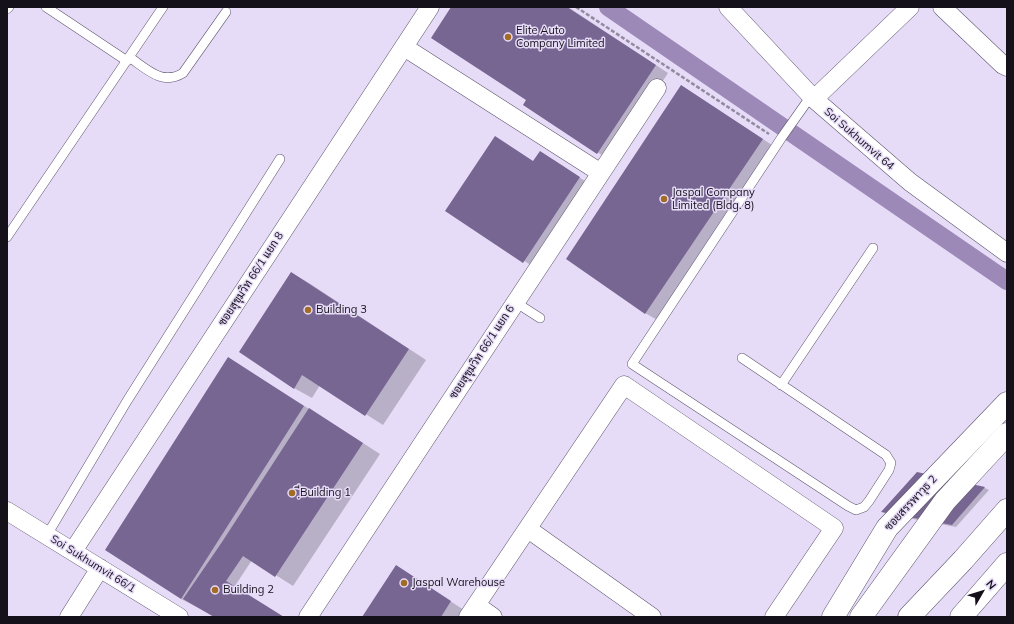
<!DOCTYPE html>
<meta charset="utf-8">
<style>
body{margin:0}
#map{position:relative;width:1014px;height:624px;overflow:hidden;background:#e7dcf8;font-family:Mulish,sans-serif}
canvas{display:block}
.frame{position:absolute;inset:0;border:8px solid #15111a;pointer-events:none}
.north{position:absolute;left:962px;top:572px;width:40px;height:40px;-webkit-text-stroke:3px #e7dcf8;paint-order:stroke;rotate:51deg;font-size:11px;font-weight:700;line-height:16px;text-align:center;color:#15111a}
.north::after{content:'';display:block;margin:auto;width:14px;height:18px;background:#15111a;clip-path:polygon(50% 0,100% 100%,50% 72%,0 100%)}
</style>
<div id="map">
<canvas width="1014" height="624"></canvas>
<div class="frame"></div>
<div class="north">N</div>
</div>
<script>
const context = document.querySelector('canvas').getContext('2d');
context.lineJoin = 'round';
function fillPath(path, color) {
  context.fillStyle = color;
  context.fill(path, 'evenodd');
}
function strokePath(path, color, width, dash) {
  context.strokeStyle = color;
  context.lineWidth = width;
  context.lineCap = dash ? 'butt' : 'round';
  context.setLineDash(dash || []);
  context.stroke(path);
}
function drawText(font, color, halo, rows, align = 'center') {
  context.font = font + ' Mulish,Sarabun,sans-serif';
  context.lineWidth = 3;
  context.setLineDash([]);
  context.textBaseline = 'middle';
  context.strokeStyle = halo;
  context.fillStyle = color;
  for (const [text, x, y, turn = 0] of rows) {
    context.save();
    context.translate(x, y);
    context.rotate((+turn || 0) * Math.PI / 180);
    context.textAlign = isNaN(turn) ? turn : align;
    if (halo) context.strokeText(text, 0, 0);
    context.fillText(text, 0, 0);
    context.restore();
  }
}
const shadow = new Path2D(`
 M453 7H568L668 73 611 161 525 105 528 100Z
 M694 94 775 147 659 321 645 313Z
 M554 160 592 186 537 269 446 211 534 161Z
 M292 273 309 283 426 360 383 425 320 385 312 398 294 388Z
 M229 359 327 420 380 454 293 586 252 560 235 586 284 617H216L181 599Z
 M917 473 985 488 989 490 956 527 886 514 882 511Z
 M396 566 464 610 459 617H363Z`);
const canal = new Path2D(`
 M608 7 1007 281`);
const building = new Path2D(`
 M451 7H567L656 65 597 154 523 105 526 100 431 38Z
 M681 85 763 139 645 314 566 259Z
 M495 136 533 161 540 151 580 177 523 263 445 211Z
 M291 272 409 349 365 416 302 375 294 389 239 352Z
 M228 357 304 406 181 599 105 550Z
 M309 408 363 443 275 577 243 556 226 581 284 617H214L183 599 222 542Z
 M917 472 985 487 952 525 881 512Z
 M396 565 451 601 441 617H362Z`);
const path = new Path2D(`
 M576 7 769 134`);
const service = new Path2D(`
 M46 7 127 61
 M7 9 9 7
 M129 57C147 69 162 86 183 73L226 12
 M7 237 163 7
 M515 302 540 318
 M742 358 886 455 891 463 889 470 869 501 864 507 856 510 848 506 632 364 782 137 811 96
 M781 385 873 248
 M47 535 127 401 280 159`);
const minor = new Path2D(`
 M728 7 814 99 910 182 1007 253
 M942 7 1003 65 1007 67
 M404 47 601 173
 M814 99 910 7
 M7 511 179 617
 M528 529 652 617
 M73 551 430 7
 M476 605 493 617
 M69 617 100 568
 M308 617 657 88
 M468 617 624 385 834 528 774 617`);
const tertiary = new Path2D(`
 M833 617 887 528 1007 403`);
const motorway = new Path2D(`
 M861 617 945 501 1007 434
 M909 617 963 560 1007 510
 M961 617 1007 564`);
const markers = [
 [508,37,4,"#a26b26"],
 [664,199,4,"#a26b26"],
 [308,310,4,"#a26b26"],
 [292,493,4,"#a26b26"],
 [404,583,4,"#a26b26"],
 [215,590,4,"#a26b26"]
];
const poiNames = [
 ["Elite Auto",516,31],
 ["Company Limited",516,44],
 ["Jaspal Company",672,193],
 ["Limited (Bldg. 8)",672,206],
 ["Building 3",316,310],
 ["ฺีBuilding 1",300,493],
 ["Jaspal Warehouse",412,583],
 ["Building 2",223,590]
];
const streetNames = [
 ["Soi Sukhumvit 64",859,139,41],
 ["ซอยสุขุมวิท 66/1 แยก 8",251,279,-57],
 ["ซอยสุขุมวิท 66/1 แยก 6",482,352,-57],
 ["ซอยสรรพาวุธ 2",911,503,-47],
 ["Soi Sukhumvit 66/1",93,564,32]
];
fillPath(shadow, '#0003');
strokePath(canal, '#9c89b8', 18);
fillPath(building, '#776592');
strokePath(service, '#5e556c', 10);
strokePath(minor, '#5e556c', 19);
strokePath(tertiary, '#5e556c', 23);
strokePath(motorway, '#5e556c', 23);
strokePath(path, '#938a9f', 2.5, [4, 2]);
strokePath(service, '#fff', 9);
strokePath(minor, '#fff', 18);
strokePath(tertiary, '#fff', 22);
strokePath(motorway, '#fff', 22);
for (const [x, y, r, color] of markers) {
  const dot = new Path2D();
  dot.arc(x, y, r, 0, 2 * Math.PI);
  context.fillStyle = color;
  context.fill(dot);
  strokePath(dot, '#e7dcf8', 1.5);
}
drawText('11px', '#15111a', '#e7dcf8', poiNames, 'left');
drawText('11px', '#15111a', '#e7dcf8', streetNames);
</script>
